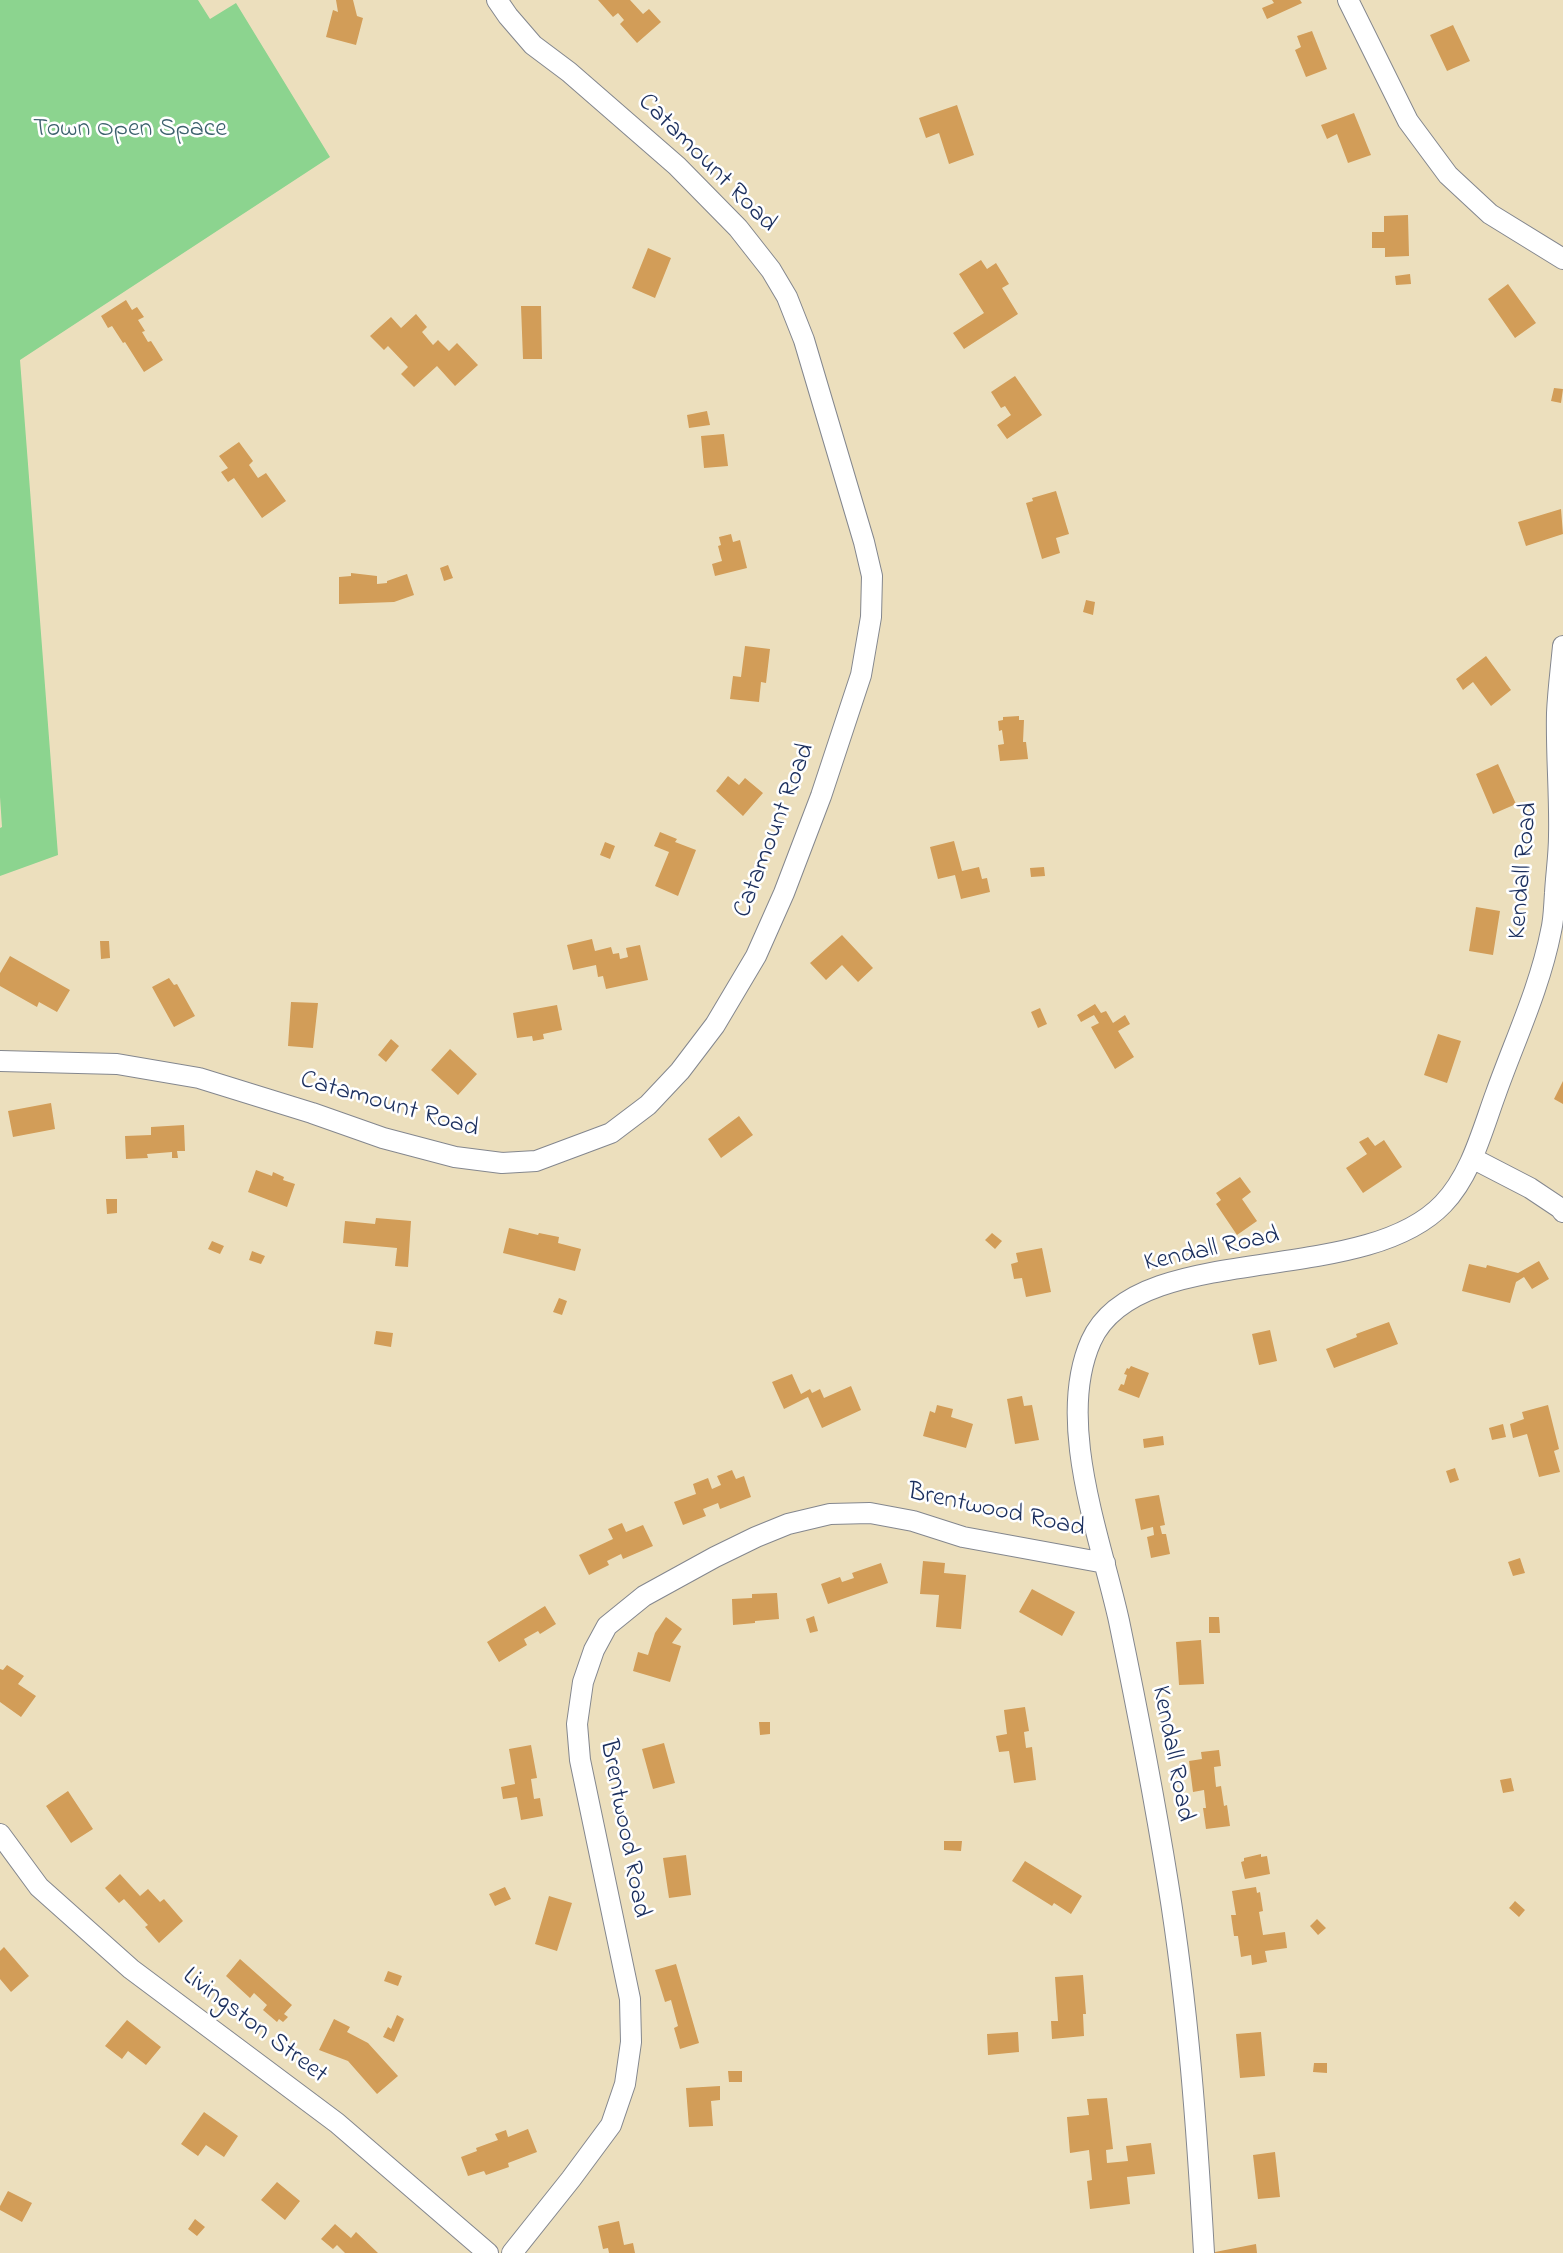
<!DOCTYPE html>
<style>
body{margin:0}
canvas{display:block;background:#ecdfbd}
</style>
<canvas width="1563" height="2253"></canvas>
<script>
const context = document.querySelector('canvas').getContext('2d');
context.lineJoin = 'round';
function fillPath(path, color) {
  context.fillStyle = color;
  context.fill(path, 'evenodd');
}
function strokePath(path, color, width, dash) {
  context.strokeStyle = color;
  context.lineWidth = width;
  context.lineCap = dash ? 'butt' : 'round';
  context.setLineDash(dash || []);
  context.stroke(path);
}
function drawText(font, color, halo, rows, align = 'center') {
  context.font = font + ' "Indie Flower",sans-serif';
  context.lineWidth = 5;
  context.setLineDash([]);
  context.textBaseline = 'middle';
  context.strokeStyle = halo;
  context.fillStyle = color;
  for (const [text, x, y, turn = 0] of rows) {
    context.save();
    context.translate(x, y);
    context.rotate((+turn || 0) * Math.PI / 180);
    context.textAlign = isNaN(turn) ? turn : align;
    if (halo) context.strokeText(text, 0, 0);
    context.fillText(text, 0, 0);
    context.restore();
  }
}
const green = new Path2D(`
 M0 0H198L210 19 236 3 330 157 20 360 58 855 0 876V828L2 827 0 797Z`);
const building = new Path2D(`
 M336 0H353L357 16 363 18 356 45 326 37 333 10 338 12Z
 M598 0H630L643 14 649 9 661 22 637 43 620 24 624 20 618 13 613 17Z
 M1272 0H1300L1302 3 1267 19 1262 8 1274 3Z
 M1453 25 1470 61 1447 71 1430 35Z
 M1312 31 1327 69 1306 77 1295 50 1301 47 1297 36Z
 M957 105 974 155 949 164 939 133 926 138 919 118Z
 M1354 113 1371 155 1348 163 1337 134 1327 139 1321 125Z
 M1408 215 1409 256 1385 257V248H1372V232H1384V216Z
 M648 248 671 258 655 298 632 288Z
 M981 260 987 269 996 263 1009 284 1002 288 1018 314 964 349 953 333 984 313 959 274Z
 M1410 274 1411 284 1396 285 1395 276Z
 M1508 284 1536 323 1515 338 1488 299Z
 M126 300 132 310 137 307 144 317 138 320 145 331 142 332 148 342 151 341 163 360 144 372 125 342 123 343 112 326 108 328 101 316Z
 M521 306H541L542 359H523Z
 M416 314 427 327 422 332 433 345 438 340 449 351 457 343 478 365 455 386 437 366 414 387 401 374 408 367 388 346 384 350 370 336 391 317 401 328Z
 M1015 376 1042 415 1007 439 997 425 1011 415 1005 406 1001 408 991 392Z
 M1554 388 1563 389 1561 403 1551 401Z
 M707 411 710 425 689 428 687 415Z
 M724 434 728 466 704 468 701 436Z
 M239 442 253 461 249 465 258 478 266 473 286 501 262 518 234 478 228 482 221 472 228 468 219 456Z
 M1056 491 1069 534 1056 538 1060 553 1042 559 1026 503 1033 501 1032 498Z
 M1561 509 1563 534 1526 546 1518 522Z
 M731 534 733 542 740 540 747 568 715 576 712 564 722 561 718 546 721 545 719 537Z
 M448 565 453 578 444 581 440 568Z
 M351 573 377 576V584L387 583V581L407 574 414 595 394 602 339 604V577L351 576Z
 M1086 600 1095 602 1093 615 1083 612Z
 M745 646 770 649 766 683 761 682 759 702 730 699 733 676 741 677Z
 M1486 656 1511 690 1491 706 1473 682 1463 690 1456 679Z
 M1019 716V720H1024L1023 742H1026L1028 759 1000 761 998 745 1004 744 1002 730 999 731 998 721 1003 720V717Z
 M1498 764 1516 804 1493 814 1476 774Z
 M728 776 739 785 745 778 763 793 743 816 716 791Z
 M660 832 677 839 675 842 696 850 678 896 655 886 669 852 654 846Z
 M954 841 962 871 979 867 982 879 987 878 990 892 961 899 955 875 938 879 930 847Z
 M605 842 615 846 610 859 600 855Z
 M1044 867 1045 876 1031 877 1030 868Z
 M1476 907 1500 911 1493 955 1469 951Z
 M842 935 873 968 858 982 842 965 826 980 810 963Z
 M592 939 595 951 611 947 613 954 619 953 620 959 628 957 626 948 640 945 648 980 606 989 603 976 598 977 596 965 573 970 567 945Z
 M100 941H109L110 958 101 959Z
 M10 956 70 990 57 1012 39 1002 37 1007 0 986V973Z
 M169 978 174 985 177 984 195 1016 174 1027 152 987Z
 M291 1002 318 1003 313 1048 288 1046Z
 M1095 1004 1101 1013 1106 1011 1113 1023 1125 1015 1130 1024 1118 1031 1134 1057 1115 1069 1091 1027 1099 1023 1094 1015 1081 1022 1077 1015Z
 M557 1005 562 1030 543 1034 544 1039 533 1041 532 1036 517 1038 513 1013Z
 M1040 1008 1047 1024 1038 1028 1031 1012Z
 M1438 1034 1461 1041 1447 1083 1424 1075Z
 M391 1039 399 1046 386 1062 378 1055Z
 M450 1049 477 1074 458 1095 431 1070Z
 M1563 1081V1104L1554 1099Z
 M51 1103 55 1129 13 1137 8 1111Z
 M739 1116 753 1135 721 1158 708 1139Z
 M184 1125 185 1151H177L178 1158H172V1152L147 1154 148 1158 126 1159 125 1136 151 1135V1127Z
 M1368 1137 1375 1146 1384 1140 1402 1167 1363 1193 1346 1168 1367 1154 1359 1142Z
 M256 1170 272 1176 273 1172 284 1177 283 1180 295 1184 287 1207 248 1192Z
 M1240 1177 1251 1192 1242 1199 1257 1221 1237 1235 1216 1204 1221 1200 1216 1193Z
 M106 1199H117V1213L107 1214Z
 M376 1218 411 1221 408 1267 395 1266 397 1248 343 1243 345 1221 375 1224Z
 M509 1228 538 1235 539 1233 559 1237 558 1243 581 1249 575 1271 503 1253Z
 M992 1233 1002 1241 995 1249 985 1240Z
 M212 1241 224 1246 220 1254 208 1249Z
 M1042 1248 1051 1292 1026 1297 1022 1278 1014 1279 1011 1264 1018 1262 1016 1253Z
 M252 1251 265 1256 261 1264 249 1260Z
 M1539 1261 1549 1279 1532 1289 1524 1277 1516 1282 1510 1303 1462 1291 1469 1264 1486 1268 1487 1265 1518 1273Z
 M559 1298 567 1301 562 1315 553 1312Z
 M1389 1322 1398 1344 1334 1368 1326 1349 1357 1337 1356 1334Z
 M1270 1330 1277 1361 1259 1365 1252 1334Z
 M376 1331 393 1333 391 1347 374 1344Z
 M1131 1366 1149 1373 1139 1398 1118 1390 1121 1384 1124 1385 1127 1375 1124 1374 1127 1368 1129 1369Z
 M792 1374 801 1394 810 1389 812 1393 820 1389 824 1398 851 1386 861 1410 822 1428 808 1397 784 1409 772 1382Z
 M1022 1396 1024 1406 1032 1405 1039 1440 1015 1444 1007 1399Z
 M937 1405 953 1409 951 1417 973 1424 966 1448 923 1436 930 1411 935 1413Z
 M1548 1405 1559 1449 1554 1451 1560 1472 1539 1477 1527 1434 1513 1438 1510 1424 1524 1419 1522 1412Z
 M1503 1424 1506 1437 1492 1440 1489 1428Z
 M1163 1436 1164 1445 1144 1448 1143 1439Z
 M1455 1468 1459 1480 1450 1483 1446 1471Z
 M732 1470 736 1479 744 1476 751 1497 720 1509 718 1503 703 1509 706 1516 683 1525 674 1502 696 1494 693 1484 708 1478 712 1489 721 1485 717 1476Z
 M1159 1495 1165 1525 1160 1526 1162 1534H1166L1170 1554 1151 1558 1147 1537 1154 1535 1153 1527 1141 1530 1135 1499Z
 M622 1523 626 1532 643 1525 653 1546 623 1559 621 1554 607 1561 609 1565 589 1575 579 1555 613 1539 608 1529Z
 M1520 1558 1525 1573 1513 1576 1508 1562Z
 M923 1561 945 1563 944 1573 966 1575 961 1629 936 1627 939 1595 920 1594Z
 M881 1563 888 1583 828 1604 821 1584 840 1577 842 1582 854 1578 852 1573Z
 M1032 1589 1075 1612 1062 1636 1019 1612Z
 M777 1593 779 1619 755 1621V1623L733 1625 732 1599 752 1598V1594Z
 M545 1606 556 1624 540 1634 538 1631 524 1639 527 1645 499 1662 487 1642Z
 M814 1616 818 1631 810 1633 806 1619Z
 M666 1617 682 1629 672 1643 681 1646 670 1682 633 1671 638 1652 648 1655 655 1633Z
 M1209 1617H1219L1220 1633H1209Z
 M1201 1640 1204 1684 1179 1685 1176 1642Z
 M7 1665 24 1676 18 1684 36 1696 21 1717 0 1702V1669L3 1670Z
 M1025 1707 1029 1731 1024 1732 1026 1748 1032 1747 1036 1780 1014 1783 1009 1751 999 1752 996 1736 1007 1734 1004 1710Z
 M759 1722H770V1734L760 1735Z
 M664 1743 675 1783 653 1789 642 1749Z
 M531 1745 537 1778 531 1779 534 1799 540 1798 543 1816 521 1820 517 1797 503 1799 501 1787 515 1784 509 1749Z
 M1219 1750 1221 1766 1214 1767 1216 1787 1221 1786 1224 1806 1227 1805 1230 1826 1206 1829 1203 1808H1206L1204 1790 1193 1792 1189 1761 1202 1759 1201 1752Z
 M1511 1778 1514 1791 1503 1793 1500 1780Z
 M68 1791 93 1829 71 1843 46 1806Z
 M944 1841H962L961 1851 944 1850Z
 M1261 1854V1857L1267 1856 1270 1874 1245 1879 1241 1862 1244 1861V1858Z
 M686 1855 691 1895 669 1898 663 1858Z
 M1025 1861 1082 1896 1071 1914 1054 1903 1052 1906 1012 1881Z
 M120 1874 140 1896 148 1889 160 1902 164 1899 183 1921 159 1943 145 1927 148 1925 124 1899 119 1903 105 1888Z
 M505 1887 511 1899 495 1906 489 1894Z
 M1256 1887 1257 1893 1260 1892 1263 1911 1259 1912 1263 1935 1285 1932 1287 1948 1265 1951 1267 1962 1252 1965 1251 1955 1241 1957 1238 1936H1234L1231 1915H1236L1232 1891Z
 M549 1896 572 1903 557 1951 535 1944Z
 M1515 1901 1525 1910 1519 1917 1509 1908Z
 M1317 1919 1326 1928 1318 1935 1310 1926Z
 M4 1947 29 1976 11 1992 0 1979V1951Z
 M240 1959 292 2005 284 2014 288 2017 283 2022 279 2019 277 2022 263 2010 267 2005 254 1993 250 1998 226 1976Z
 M676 1964 699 2043 680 2049 674 2028 678 2026 671 2000 665 2002 655 1970Z
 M388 1971 402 1976 398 1986 384 1981Z
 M1083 1975 1086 2014H1083L1084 2036 1052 2039 1051 2021H1058L1055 1977Z
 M397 2015 404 2019 394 2042 383 2037 388 2027 391 2029Z
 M334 2019 350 2027 347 2032 368 2043 398 2076 377 2094 348 2061 319 2050Z
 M127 2020 161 2047 146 2065 128 2051 122 2059 105 2046Z
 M1018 2032 1019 2052 988 2055 987 2034Z
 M1261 2032 1265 2076 1240 2078 1236 2034Z
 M1314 2063H1327V2073L1313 2072Z
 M728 2071H742V2082H729Z
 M720 2086V2100L711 2101 713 2126 689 2127 686 2088Z
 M1107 2098 1113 2149 1106 2150 1107 2163 1128 2161 1126 2146 1151 2143 1155 2174 1127 2177 1130 2204 1090 2209 1087 2181 1092 2180 1089 2150 1070 2153 1067 2117 1089 2115 1087 2099Z
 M204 2112 238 2136 224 2157 206 2145 198 2156 181 2144Z
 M528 2129 537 2152 508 2163 509 2167 486 2175 484 2171 468 2176 461 2157 477 2151 476 2148 498 2140 495 2134 506 2130 508 2137Z
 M1275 2152 1280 2197 1258 2199 1253 2155Z
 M277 2182 300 2201 285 2220 261 2200Z
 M8 2191 32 2203 22 2222 0 2210V2206Z
 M195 2219 205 2227 197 2236 188 2229Z
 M619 2221 624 2245 633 2243 635 2253H609L608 2248 603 2249 598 2226Z
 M335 2224 351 2238 356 2232 378 2253H345L337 2245 333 2249 321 2239Z
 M1256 2244 1257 2253H1215V2252Z`);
const minor = new Path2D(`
 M1348 0 1408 121 1448 175 1490 214 1563 259
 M0 1061 117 1064 199 1078 312 1113 383 1138 455 1157 502 1163 536 1161 611 1133 648 1105 680 1071 715 1025 756 956 784 893 821 796 861 675 871 617 872 576 864 542 804 340 787 297 771 270 738 228 677 166 569 72 533 45 508 16 497 0
 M1472 1158 1530 1188 1560 1208 1563 1212
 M0 1834 39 1887 131 1969 337 2123 488 2253
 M512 2253 571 2179 611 2125 625 2084 631 2042 630 1999 580 1760 577 1724 583 1682 594 1650 607 1626 644 1596 715 1557 756 1537 788 1524 830 1514 870 1513 913 1521 963 1537 1105 1563
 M1204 2253C1197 2129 1188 2006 1168 1883 1154 1796 1137 1708 1119 1621 1101 1539 1055 1422 1091 1341 1137 1238 1362 1289 1443 1204 1471 1175 1482 1131 1496 1093 1515 1040 1540 987 1551 931 1554 919 1554 906 1555 893 1556 874 1559 855 1559 836 1560 795 1556 754 1557 713 1558 690 1561 668 1563 646`);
const parkNames = [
 ["Town Open Space",130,131]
];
const streetNames = [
 ["Catamount Road",706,164,45],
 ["Catamount Road",776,831,-69],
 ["Kendall Road",1525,871,-85],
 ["Catamount Road",389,1106,16],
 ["Kendall Road",1212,1251,-12],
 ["Brentwood Road",996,1512,12],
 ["Kendall Road",1171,1754,79],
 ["Brentwood Road",623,1829,79],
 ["Livingston Street",254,2027,37]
];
fillPath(green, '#8cd48f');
fillPath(building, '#d29d58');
strokePath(minor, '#84878e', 22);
strokePath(minor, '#fff', 20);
drawText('26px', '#3d616d', '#fff', parkNames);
drawText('26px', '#1b2f5e', '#fff', streetNames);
</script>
